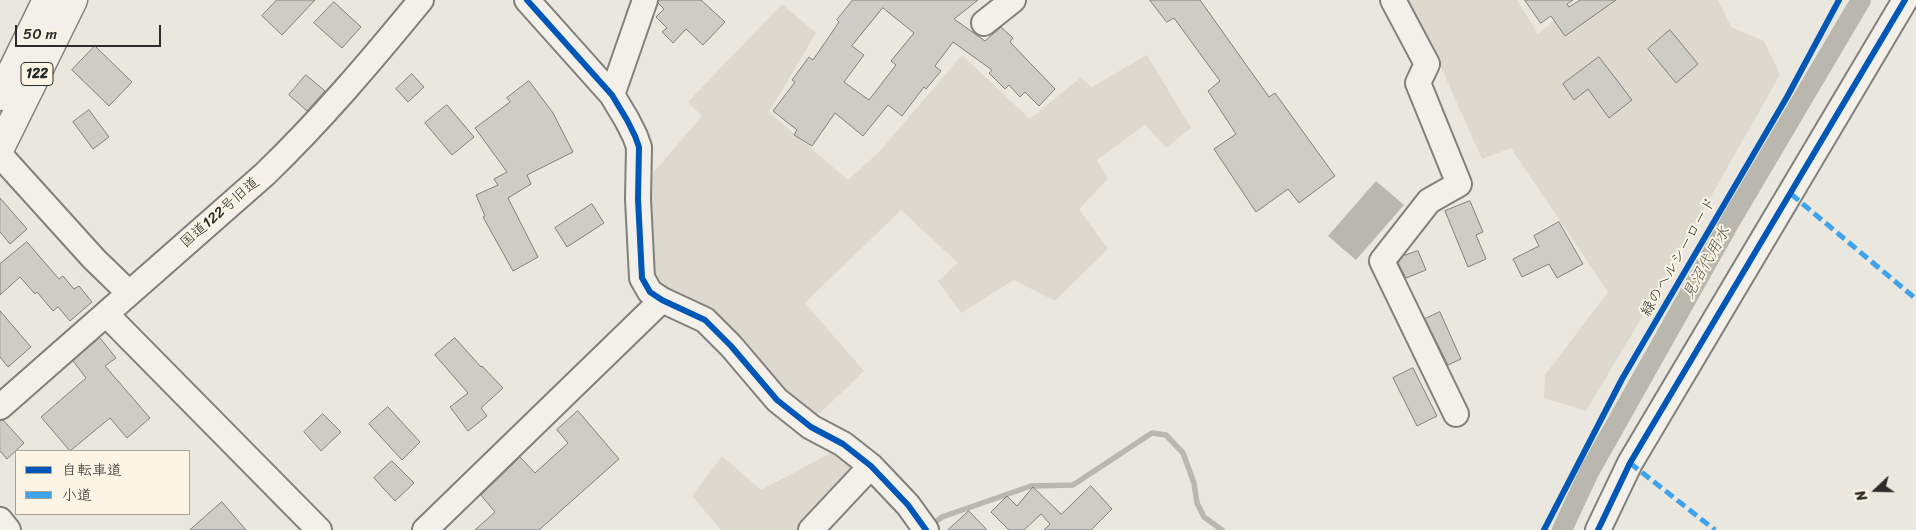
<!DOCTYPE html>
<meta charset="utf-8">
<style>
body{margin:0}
#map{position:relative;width:1916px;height:530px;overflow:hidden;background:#eae7df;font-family:Sriracha,"Klee One",sans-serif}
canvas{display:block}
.legend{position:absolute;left:15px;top:450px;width:175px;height:65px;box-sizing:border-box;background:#fcf5e5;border:1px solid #a8a49b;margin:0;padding:6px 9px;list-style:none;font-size:15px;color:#2b2b2b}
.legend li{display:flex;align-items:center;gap:10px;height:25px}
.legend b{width:25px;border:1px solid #a8a49b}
.north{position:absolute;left:1851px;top:465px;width:50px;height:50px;-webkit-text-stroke:4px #fcf5e5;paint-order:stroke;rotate:249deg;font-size:14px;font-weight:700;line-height:20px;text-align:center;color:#2b2b2b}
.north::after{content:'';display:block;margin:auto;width:18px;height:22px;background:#2b2b2b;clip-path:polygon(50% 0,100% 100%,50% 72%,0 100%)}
.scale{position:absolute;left:15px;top:25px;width:146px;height:22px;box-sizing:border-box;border:2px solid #2b2b2b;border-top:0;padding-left:6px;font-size:15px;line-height:18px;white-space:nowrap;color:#2b2b2b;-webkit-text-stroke:4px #fcf5e5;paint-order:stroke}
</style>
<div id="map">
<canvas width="1916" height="530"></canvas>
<ul class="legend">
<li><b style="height:6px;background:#0057b8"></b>自転車道</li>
<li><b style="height:6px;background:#3ea3eb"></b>小道</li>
</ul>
<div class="north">N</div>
<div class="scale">50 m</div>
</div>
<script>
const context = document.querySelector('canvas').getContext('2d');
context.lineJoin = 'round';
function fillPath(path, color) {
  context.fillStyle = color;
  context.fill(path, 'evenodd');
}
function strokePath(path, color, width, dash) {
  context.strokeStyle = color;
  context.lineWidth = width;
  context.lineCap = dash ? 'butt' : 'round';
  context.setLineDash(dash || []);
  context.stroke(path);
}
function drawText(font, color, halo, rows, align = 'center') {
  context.font = font + ' Sriracha,"Klee One",sans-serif';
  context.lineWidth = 4;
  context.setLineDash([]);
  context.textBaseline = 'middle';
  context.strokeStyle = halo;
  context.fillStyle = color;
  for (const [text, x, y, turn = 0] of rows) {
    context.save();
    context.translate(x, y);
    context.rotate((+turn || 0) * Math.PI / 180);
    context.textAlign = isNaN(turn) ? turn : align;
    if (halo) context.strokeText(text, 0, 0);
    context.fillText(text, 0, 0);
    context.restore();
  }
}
const green = new Path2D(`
 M1405 0H1517L1538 34 1579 0H1718L1731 27 1764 41 1780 75 1641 319 1586 411 1544 398 1545 375 1608 292 1511 148 1482 159 1431 45Z
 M782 4 816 33 769 112 848 180 879 152 962 55 1030 119 1080 78 1092 87 1147 55 1191 128 1166 148 1145 125 1097 160 1108 179 1079 209 1108 249 1055 301 1014 280 961 313 938 281 958 263 901 210 805 303 864 371 817 416 785 393 645 277 647 180 702 116 688 102Z
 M835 451 855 471 798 530H721L692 496 722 456 761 490Z`);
const water = new Path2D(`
 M1376 181 1404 205 1356 260 1328 236Z`);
const stream = new Path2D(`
 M930 526 942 517 1031 486 1073 485 1152 433 1166 435 1183 453 1194 483 1197 503 1204 517 1222 530`);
const canal = new Path2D(`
 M1562 530 1589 472 1731 220 1861 0`);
const building = new Path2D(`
 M277 0H315L282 35 262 16Z
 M658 0H701L725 22 703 45 686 29 673 43 662 32 667 28 656 17 664 9 658 3Z
 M853 0H978L954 19 985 41 1001 27 1013 38 1010 42 1055 89 1039 106 1025 92 1020 97 1009 85 1005 89 989 73 992 70 953 42 935 66 941 71 926 89 924 87 902 116 888 105 863 136 835 113 812 146 794 135 797 130 773 111 795 82 792 80 809 57 813 60 839 22 837 20ZM883 8 914 33 891 61 896 65 869 100 844 82 864 55 852 46Z
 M1150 0H1200L1269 97 1275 93 1335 176 1299 203 1288 189 1256 212 1214 149 1236 134 1208 91 1220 81 1174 18 1167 22Z
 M1525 0H1573L1567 4 1569 7 1580 0H1616L1565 36 1551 16 1541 23Z
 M334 2 361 27 342 48 314 23Z
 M1670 30 1698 64 1676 83 1648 49Z
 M95 46 132 82 109 106 72 70Z
 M1599 57 1632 100 1609 118 1588 89 1574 100 1563 84Z
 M412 74 424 87 408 102 396 89Z
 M306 75 325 91 307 111 289 95Z
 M529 81 553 113 573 152 527 175 531 184 508 198 538 257 513 271 483 217 485 216 476 195 498 185 494 179 507 172 475 128 510 102 507 98Z
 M447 105 474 137 452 155 425 123Z
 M89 110 109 137 93 149 73 122Z
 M0 198 27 229 10 244 0 232Z
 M1470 201 1483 232 1476 235 1486 259 1468 267 1445 211Z
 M592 204 604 223 567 247 555 228Z
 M1559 222 1583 264 1557 278 1549 264 1522 277 1513 259 1539 246 1534 236Z
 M27 242 59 279 63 276 74 289 79 286 92 302 70 321 58 307 53 311 37 292 35 294 20 277 0 295V264Z
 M1418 251 1426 270 1406 278 1398 263 1403 256Z
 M0 311 31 347 8 367 0 357Z
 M1440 312 1461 359 1448 365 1425 319Z
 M100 338 116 358 105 366 150 418 127 438 110 418 70 451 41 417 86 378 73 361Z
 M455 338 481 367 482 366 503 388 481 408 487 416 468 431 450 407 468 393 435 355Z
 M1413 368 1437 416 1417 426 1393 378Z
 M388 407 420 442 402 460 369 424Z
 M578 411 619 459 539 530H475L495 512 481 495 520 457 535 473 568 443 557 430Z
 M323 414 341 432 321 451 304 432Z
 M0 420H3L24 443 7 459 0 451Z
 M392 461 414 483 395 501 374 478Z
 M1091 486 1112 509 1091 530H1044L1050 524 1041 514 1024 530H1009L991 512 1007 496 1017 506 1033 487 1061 514Z
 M222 502 246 530H190Z
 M969 511 987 530H948Z`);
const minor = new Path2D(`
 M527 0 612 95 627 120 635 136 639 147 638 199 642 278 650 292 662 300 705 320 731 346 777 400 811 427 843 444 871 466 908 505 926 530
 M1393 0 1427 64 1418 83 1459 184 1429 201 1382 261 1456 414
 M984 23 1013 0
 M612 95 645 0
 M0 155 94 259 129 293
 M106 314 319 530
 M0 407 265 174C321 120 371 61 421 0
 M0 520 8 530
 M425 530 662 300
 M811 530 871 466
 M1598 530 1630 463 1905 0`);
const highway = new Path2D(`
 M0 96 47 0
 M0 148 73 0`);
const quiet = new Path2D(`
 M1791 194 1916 299
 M1630 463 1715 530`);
const cycleway = new Path2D(`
 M527 0 612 95 627 120 635 136 639 147 638 199 642 278 650 292 662 300 705 320 731 346 777 400 811 427 843 444 871 466 908 505 926 530
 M1544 530 1622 379 1787 97 1839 0
 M1598 530 1630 463 1905 0`);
const shields = [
 [37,74,32]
];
const shieldNames = [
 ["122",37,74]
];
const streetNames = [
 ["国道122号旧道",220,213,-41],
 ["緑のヘルシーロード",1679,257,-60]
];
const waterNames = [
 ["見沼代用水",1707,263,-61]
];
fillPath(green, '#ddd9ce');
fillPath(water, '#bab7ae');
strokePath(stream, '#bab7ae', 5.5);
strokePath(canal, '#bab7ae', 20);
fillPath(building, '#ceccc6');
strokePath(building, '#81807c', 1);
strokePath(minor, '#81807c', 28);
strokePath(highway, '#81807c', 31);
strokePath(minor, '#f3f0ea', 24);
strokePath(highway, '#f3f0ea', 28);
strokePath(quiet, '#3ea3eb', 5, [10, 5]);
strokePath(cycleway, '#0057b8', 6);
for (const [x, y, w] of shields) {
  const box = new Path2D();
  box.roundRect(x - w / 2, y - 11.5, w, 23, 4);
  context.fillStyle = '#fcf5e5';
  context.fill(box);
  strokePath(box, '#2b2b2b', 1);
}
drawText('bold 14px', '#2b2b2b', null, shieldNames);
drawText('15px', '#2b2b2b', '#fcf5e5', streetNames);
drawText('italic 16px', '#565552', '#fcf5e5', waterNames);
</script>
